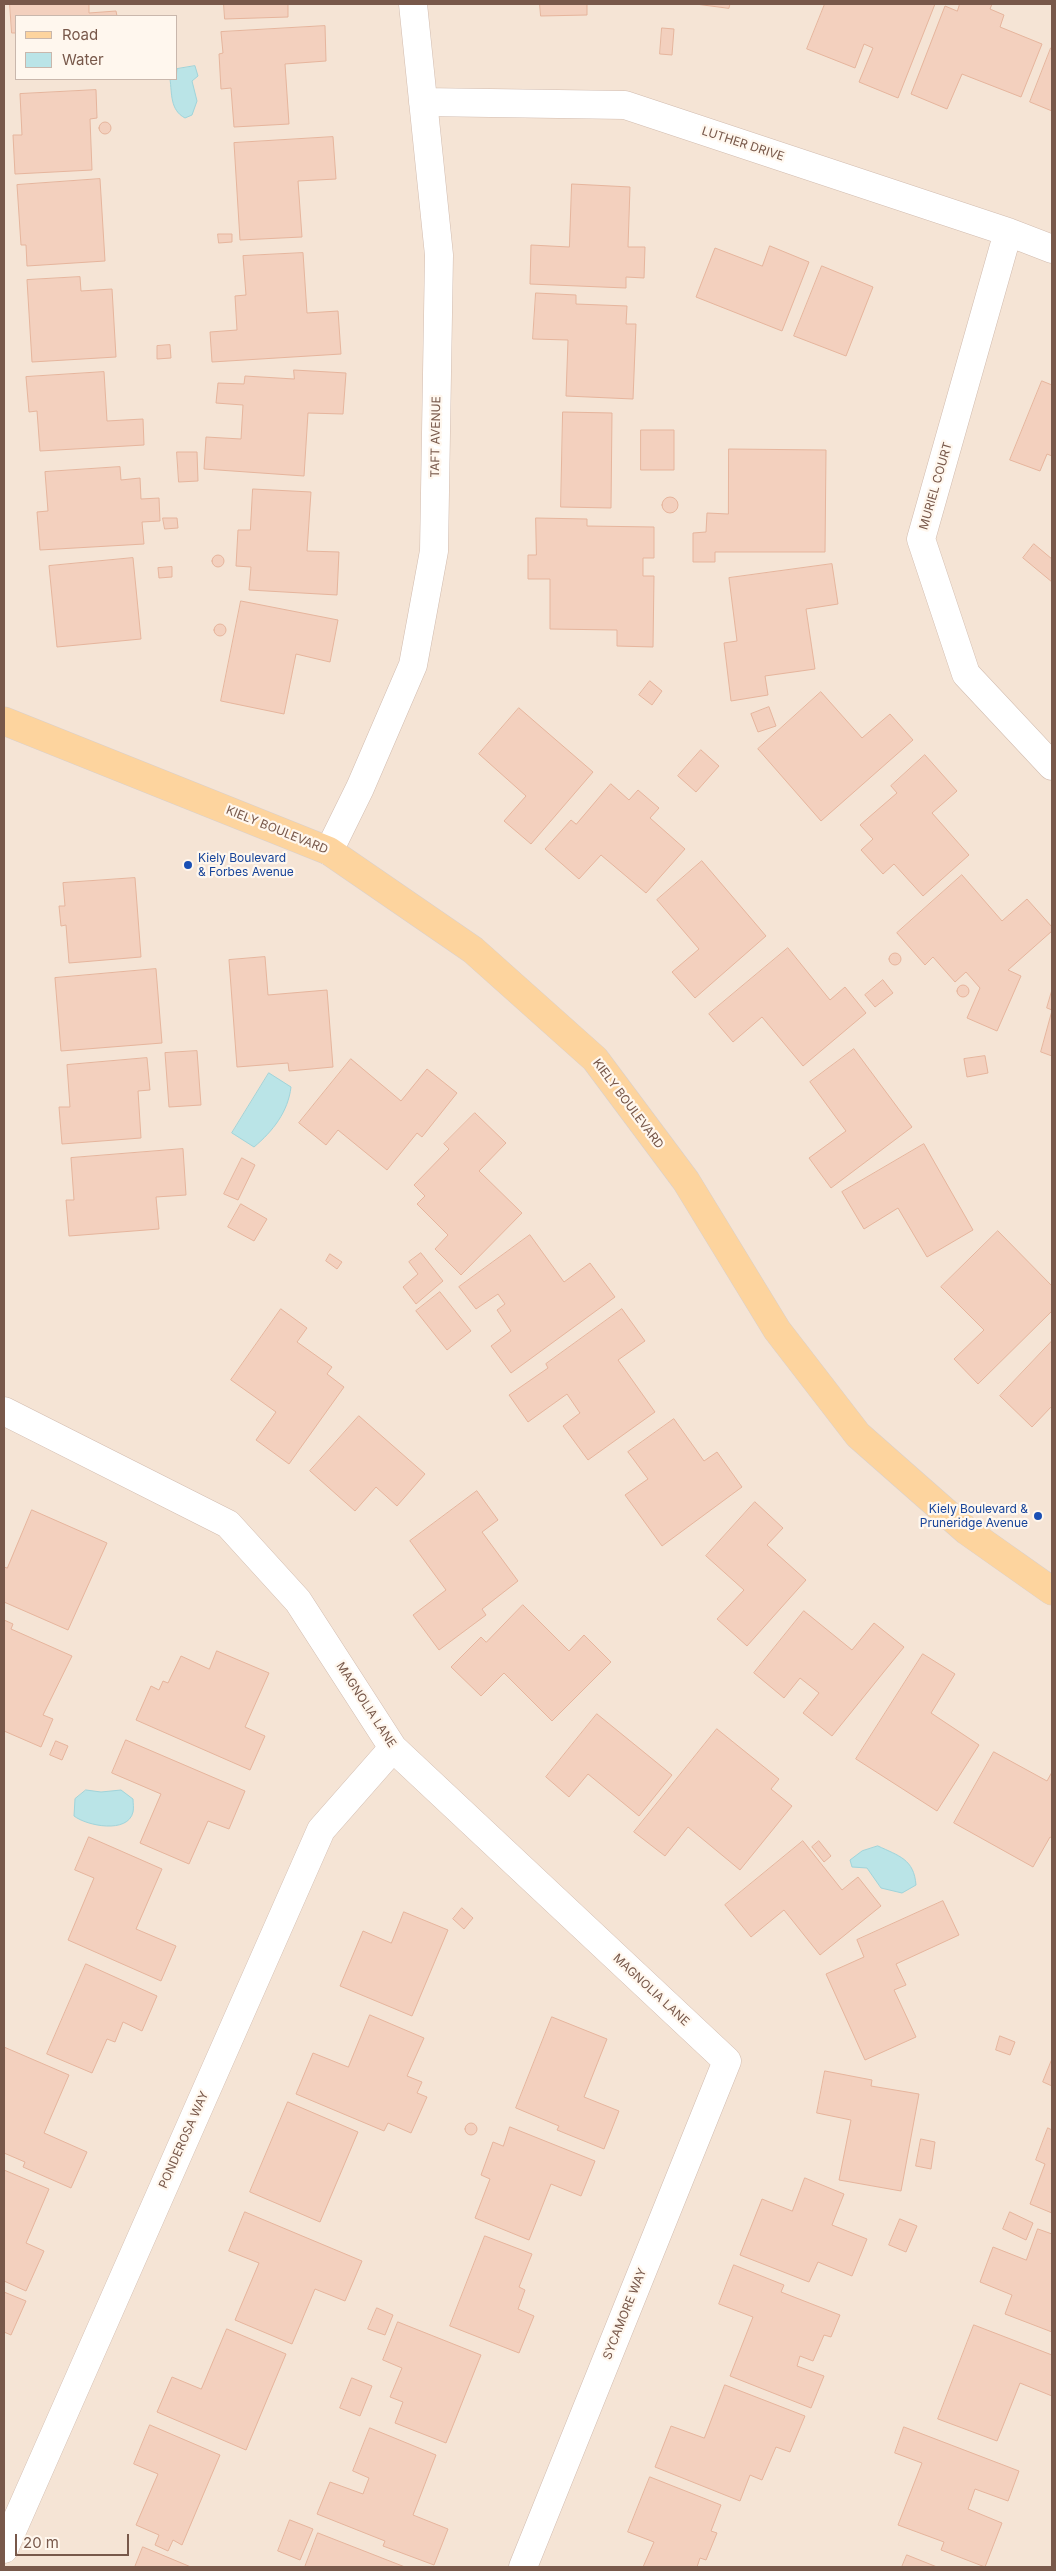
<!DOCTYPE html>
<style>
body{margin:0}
#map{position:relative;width:1056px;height:2571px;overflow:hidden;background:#fdf3e7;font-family:Inter,sans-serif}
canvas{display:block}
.frame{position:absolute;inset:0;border:5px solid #78584a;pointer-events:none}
.legend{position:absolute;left:15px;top:15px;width:162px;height:65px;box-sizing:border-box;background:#fff7ee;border:1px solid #c9b7ac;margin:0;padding:6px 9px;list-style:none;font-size:15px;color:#78584a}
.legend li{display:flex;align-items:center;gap:10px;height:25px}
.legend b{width:25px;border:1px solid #c9b7ac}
.scale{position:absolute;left:15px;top:2534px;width:114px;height:22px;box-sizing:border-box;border:2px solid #78584a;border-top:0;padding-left:6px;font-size:15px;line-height:18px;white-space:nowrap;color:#78584a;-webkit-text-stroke:4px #fff7ee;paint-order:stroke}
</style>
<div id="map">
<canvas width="1056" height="2571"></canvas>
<div class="frame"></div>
<ul class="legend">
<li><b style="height:6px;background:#fdd49e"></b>Road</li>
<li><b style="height:14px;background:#bae4e7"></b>Water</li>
</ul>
<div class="scale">20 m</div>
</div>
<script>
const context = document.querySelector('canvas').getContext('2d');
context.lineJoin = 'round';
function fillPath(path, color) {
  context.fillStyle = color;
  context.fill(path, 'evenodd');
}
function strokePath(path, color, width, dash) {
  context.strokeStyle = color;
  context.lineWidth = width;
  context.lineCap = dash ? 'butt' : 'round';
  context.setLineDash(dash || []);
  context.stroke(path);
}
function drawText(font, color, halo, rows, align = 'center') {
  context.font = font + ' Inter,sans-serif';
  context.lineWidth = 4.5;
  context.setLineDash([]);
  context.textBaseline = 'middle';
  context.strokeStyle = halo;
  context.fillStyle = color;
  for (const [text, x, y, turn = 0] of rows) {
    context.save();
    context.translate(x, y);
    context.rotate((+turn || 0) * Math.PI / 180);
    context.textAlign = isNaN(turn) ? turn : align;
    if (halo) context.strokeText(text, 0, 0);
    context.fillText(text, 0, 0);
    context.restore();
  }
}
const residential = new Path2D(`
 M4 4H1052V2567H4ZM16 16H176V79H16Z`);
const water = new Path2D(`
 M195 66 198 76 192 81 197 101 192 115 185 118C170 110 172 94 170 79H176L177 69Z
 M269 1073 291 1087C288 1112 273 1131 254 1147L232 1133Z
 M86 1790 101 1792 121 1790 133 1799C133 1803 134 1808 133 1812 128 1834 87 1826 74 1816L75 1799Z
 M878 1846C899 1856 914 1859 916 1885L902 1893 881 1888 867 1868 852 1867 850 1860 862 1851Z`);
const building = new Path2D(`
 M10 4H89V13L116 11 117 16H16V33H12Z
 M224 4H288V17L225 19Z
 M540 4H587V15L541 16Z
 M696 4H730L729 8Z
 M825 4H935L898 98 859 82 873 48 864 44 855 68 807 49Z
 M960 4H992L990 9 1004 15 1000 27 1042 44 1021 97 962 74 947 109 911 94 945 6 957 11Z
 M325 26 326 61 285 64 289 124 234 127 231 88 221 89 219 54 223 53 221 32Z
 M662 28 674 29 672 55 660 54Z
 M1051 48H1052V111L1030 102Z
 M96 90 97 118 90 119 92 170 15 174 13 135H22L20 94Z
 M99 128a6 6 0 1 1 12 0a6 6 0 1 1-12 0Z
 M333 137 336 179 298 181 302 237 240 240 234 143Z
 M100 179 105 261 27 266 26 245H21L17 185Z
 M572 184 630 187 628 247H645L644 278 626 277V288L530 284 531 245 569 247Z
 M218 234H232V242L219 243Z
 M770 246 809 262 782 331 696 297 715 248 762 266Z
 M303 253 307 313 338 311 341 354 212 362 210 332 237 330 235 296 246 295 243 256Z
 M822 266 873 287 846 356 794 336Z
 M80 277 81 291 112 289 116 357 32 362 27 280Z
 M536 293 576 295V304L627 306 626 324H636L633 399 566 396 568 340 533 339Z
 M170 345 171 358 157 359V346Z
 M294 370 346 373 343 414 308 413 304 476 204 469 206 437 241 439 243 405 216 403 218 383 244 384 245 376 294 379Z
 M104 372 107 421 143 419 144 445 40 451 37 411 29 412 26 377Z
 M1042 381 1052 385V456L1047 454 1040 471 1010 460Z
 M563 412 612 413 611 508 561 507Z
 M641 430H674V470H641Z
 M729 449 826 450 825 552H715V562H693V533L706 532 707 513 728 514Z
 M177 452H197L198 481 179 482Z
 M120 467 121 480 140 478 141 499 159 498 160 521 142 522 144 544 40 550 37 512 48 511 45 472Z
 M253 489 311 492 307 551 339 552 337 595 249 590 251 567 236 566 238 530H250Z
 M662 505a8 8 0 1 1 16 0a8 8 0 1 1-16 0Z
 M163 518H177L178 528 165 529Z
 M536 518 587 519V526L654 527V558H643V576H654L653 647 617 646V630L550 629V579H528V555H536Z
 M1034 544 1052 559V582L1023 558Z
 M212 561a6 6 0 1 1 12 0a6 6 0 1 1-12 0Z
 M133 558 141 639 57 647 49 566Z
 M832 564 838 604 806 609 815 669 765 676 768 695 731 701 724 643 737 641 729 578Z
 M172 567V577L159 578 158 568Z
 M241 601 338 620 330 662 296 654 284 714 221 701Z
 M214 630a6 6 0 1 1 12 0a6 6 0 1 1-12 0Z
 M650 681 662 691 652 705 639 695Z
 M821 692 862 738 890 714 913 740 821 821 758 749Z
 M769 707 776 726 758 732 751 714Z
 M519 708 593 772 531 844 504 821 526 796 479 754Z
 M701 750 719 766 696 792 678 776Z
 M925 755 957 791 932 813 969 855 923 896 894 864 883 874 861 850 873 839 860 825 897 793 891 786Z
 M611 784 629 800 638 790 659 808 650 818 685 849 646 893 601 855 579 879 545 849 571 820 576 824Z
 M702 861 766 936 695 998 672 972 699 949 657 900Z
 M962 875 1002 921 1027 899 1052 927V931L1008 970 1021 976 997 1031 967 1018 980 988 966 972 955 982 933 957 925 965 897 933Z
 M135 878 141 957 69 963 66 925 61 926 59 906H65L63 883Z
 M788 948 830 1000 845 987 866 1013 803 1066 762 1017 733 1042 709 1014Z
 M889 959a6 6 0 1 1 12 0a6 6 0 1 1-12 0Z
 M265 957 268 995 327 990 333 1067 289 1071 288 1063 237 1067 229 960Z
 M156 969 162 1043 61 1051 55 978Z
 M883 980 893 993 875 1007 865 995Z
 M957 991a6 6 0 1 1 12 0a6 6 0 1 1-12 0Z
 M1052 990V1010L1047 1008Z
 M1052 1011V1056L1041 1052Z
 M854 1049 912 1127 831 1188 809 1158 846 1131 810 1082Z
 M197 1051 201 1105 169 1107 165 1053Z
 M985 1056 988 1073 967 1077 964 1059Z
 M147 1058 150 1090 138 1091 141 1138 62 1144 59 1107H70L67 1065Z
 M351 1059 401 1101 427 1069 457 1093 422 1137 417 1133 387 1170 338 1130 326 1145 299 1123Z
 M475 1113 506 1143 479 1171 522 1213 461 1275 435 1249 448 1235 417 1204 425 1196 414 1185 449 1149 444 1144Z
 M924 1144 973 1230 927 1257 898 1208 864 1229 842 1192Z
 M183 1149 186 1195 156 1197 159 1229 69 1236 66 1200H74L71 1158Z
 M242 1158 255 1165 238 1200 224 1194Z
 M241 1204 267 1219 254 1241 228 1227Z
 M998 1231 1052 1286V1311L978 1384 954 1359 984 1330 941 1287Z
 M530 1235 564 1282 590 1263 615 1297 511 1373 491 1346 511 1331 497 1310 505 1304 498 1294 476 1309 459 1287Z
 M421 1253 443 1281 416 1304 403 1287 418 1274 409 1262Z
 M330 1254 342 1262 337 1269 326 1261Z
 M440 1292 471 1331 447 1350 416 1311Z
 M281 1309 307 1328 297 1342 332 1367 327 1374 344 1387 289 1464 256 1440 276 1412 231 1380Z
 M622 1309 645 1341 618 1360 655 1412 588 1460 563 1426 580 1413 567 1394 528 1422 509 1395 548 1368 546 1364Z
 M1052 1341V1406L1032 1427 1000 1396Z
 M359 1416 425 1474 397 1506 376 1487 355 1511 310 1471Z
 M674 1419 704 1461 717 1452 742 1487 662 1546 625 1495 648 1479 628 1452Z
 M477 1491 498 1520 482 1532 518 1581 482 1609 486 1615 439 1650 413 1615 446 1590 410 1541Z
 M755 1502 783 1528 767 1545 806 1580 747 1646 717 1619 744 1590 706 1556Z
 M32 1510 107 1543 68 1630 4 1602V1567L7 1568Z
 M523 1605 569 1651 584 1635 611 1662 552 1721 504 1673 481 1696 451 1667 481 1637 486 1642Z
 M804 1611 852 1650 874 1623 904 1647 832 1736 803 1713 819 1693 800 1678 784 1698 754 1673Z
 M4 1620 13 1624 11 1629 72 1656 43 1715 53 1719 41 1747 4 1731Z
 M217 1651 269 1673 245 1727 265 1736 250 1770 136 1720 151 1686 159 1690 163 1681 168 1683 181 1656 209 1669Z
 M923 1654 955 1674 931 1713 979 1745 937 1811 856 1759Z
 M597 1714 672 1775 639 1816 588 1774 569 1797 546 1777Z
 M717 1729 779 1779 771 1789 792 1806 740 1870 688 1827 665 1856 634 1832Z
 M126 1740 245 1791 229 1829 208 1821 189 1864 140 1843 161 1794 112 1773Z
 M56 1741 68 1746 62 1760 50 1755Z
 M994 1752 1047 1781 1052 1772V1838L1050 1837 1033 1867 954 1823Z
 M89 1837 162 1869 136 1929 176 1946 161 1981 68 1940 94 1878 75 1870Z
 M803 1841 842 1890 858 1877 881 1906 820 1955 784 1910 751 1937 725 1905Z
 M819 1841 831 1856 824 1862 812 1847Z
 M943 1901 959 1935 896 1964 906 1985 894 1990 916 2037 865 2060 826 1974 864 1957 857 1940Z
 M462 1908 473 1918 464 1929 453 1919Z
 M404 1912 448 1930 412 2016 340 1986 363 1931 391 1943Z
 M86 1964 157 1996 142 2031 123 2022 115 2042 107 2039 92 2073 47 2054Z
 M370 2015 424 2038 407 2076 422 2082 417 2093 427 2097 411 2133 388 2123 384 2131 296 2094 313 2053 348 2067Z
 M552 2017 607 2039 584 2097 619 2111 604 2149 557 2130 559 2126 516 2108Z
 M1000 2036 1015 2042 1010 2055 996 2050Z
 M4 2047 69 2075 44 2133 87 2152 71 2188 23 2167 25 2162 4 2153Z
 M1052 2059V2086L1043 2082Z
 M825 2071 872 2080 871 2086 919 2094 901 2191 839 2180 851 2120 817 2113Z
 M288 2102 358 2132 320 2222 250 2192Z
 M465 2129a6 6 0 1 1 12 0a6 6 0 1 1-12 0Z
 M510 2127 595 2161 581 2196 551 2184 529 2240 475 2218 490 2179 481 2175 493 2142 503 2146Z
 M1048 2128 1052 2130V2213L1030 2204 1045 2164 1036 2160Z
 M921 2139 935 2142 931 2169 916 2166Z
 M4 2170 49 2189 26 2243 44 2251 26 2291 4 2281Z
 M805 2178 844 2194 832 2225 867 2239 852 2276 818 2262 809 2282 740 2255 762 2199 792 2211Z
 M245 2212 362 2261 345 2301 315 2289 292 2344 235 2320 259 2263 229 2251Z
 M1010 2212 1033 2223 1026 2240 1003 2229Z
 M900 2219 917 2226 906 2252 889 2245Z
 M1038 2229 1052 2234V2332L1005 2314 1012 2295 980 2282 993 2247 1026 2260Z
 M485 2236 532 2254 519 2287 525 2290 518 2309 534 2316 519 2353 450 2326Z
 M734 2265 784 2285 781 2292 840 2315 831 2337 824 2335 813 2361 800 2356 797 2366 824 2376 811 2408 730 2376 753 2317 719 2304Z
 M4 2292 26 2301 11 2335 4 2332Z
 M377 2308 393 2315 385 2335 368 2329Z
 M398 2322 481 2355 446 2443 395 2423 403 2402 390 2397 402 2368 383 2360Z
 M974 2325 1052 2355V2396L1020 2383 997 2441 938 2419Z
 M227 2329 286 2354 246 2450 157 2412 172 2377 201 2389Z
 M352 2378 372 2386 360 2416 340 2408Z
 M725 2385 805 2416 790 2452 776 2447 762 2480 750 2475 740 2501 655 2467 671 2426 704 2438Z
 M150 2425 220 2455 182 2545 173 2540 168 2551 155 2545 159 2535 136 2525 158 2474 134 2464Z
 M904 2427 1019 2471 1008 2501 975 2489 968 2509 1002 2523 985 2567 941 2550 944 2542 898 2525 922 2463 895 2453Z
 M370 2428 436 2455 413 2515 448 2529 434 2565 383 2546 385 2541 317 2514 330 2482 363 2494 369 2478 353 2471Z
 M650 2477 721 2505 711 2531 717 2533 706 2560 700 2558 697 2567H643L654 2542 628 2532Z
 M290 2520 313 2529 300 2560 278 2551Z
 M318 2533 405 2567H305Z
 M143 2547 191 2567H135Z
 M907 2555 937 2567H902Z`);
const minor = new Path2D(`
 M423 102 625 105 1008 232 1052 249
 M1008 232 921 539 966 674 1052 766
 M329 851 360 788 413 665 434 551 439 255 413 4
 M4 1411 228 1524 298 1601 393 1748 727 2061 523 2567
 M4 2549 321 1830 393 1748`);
const major = new Path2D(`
 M4 721 329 851 473 950 595 1059 686 1181 777 1330 858 1435 967 1531 1052 1591`);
const markers = [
 [188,865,5,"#1a4fb4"],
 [1038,1516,5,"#1a4fb4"]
];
const streetNames = [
 ["LUTHER DRIVE",743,144,18],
 ["TAFT AVENUE",436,437,-89],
 ["MURIEL COURT",936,486,-74],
 ["KIELY BOULEVARD",277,830,22],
 ["KIELY BOULEVARD",628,1104,53],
 ["MAGNOLIA LANE",366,1705,57],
 ["MAGNOLIA LANE",651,1990,43],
 ["PONDEROSA WAY",184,2140,-66],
 ["SYCAMORE WAY",625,2314,-68]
];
const transitNames = [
 ["Kiely Boulevard",198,858],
 ["& Forbes Avenue",198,872],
 ["Kiely Boulevard &",1028,1509,"right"],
 ["Pruneridge Avenue",1028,1523,"right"]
];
fillPath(residential, '#f5e4d5');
fillPath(water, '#bae4e7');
strokePath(water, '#a0d4da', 1);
fillPath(building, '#f3d0be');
strokePath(building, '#e6b59d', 1);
strokePath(minor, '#d2bcaf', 29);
strokePath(major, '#d9d0cc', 29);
strokePath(minor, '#fff', 28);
strokePath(major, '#fdd49e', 28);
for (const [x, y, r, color] of markers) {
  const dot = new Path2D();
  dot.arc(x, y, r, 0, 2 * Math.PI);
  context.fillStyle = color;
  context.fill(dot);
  strokePath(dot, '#fff7ee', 2);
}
drawText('12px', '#78584a', '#fff7ee', streetNames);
drawText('12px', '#164399', '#fff7ee', transitNames, 'left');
</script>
